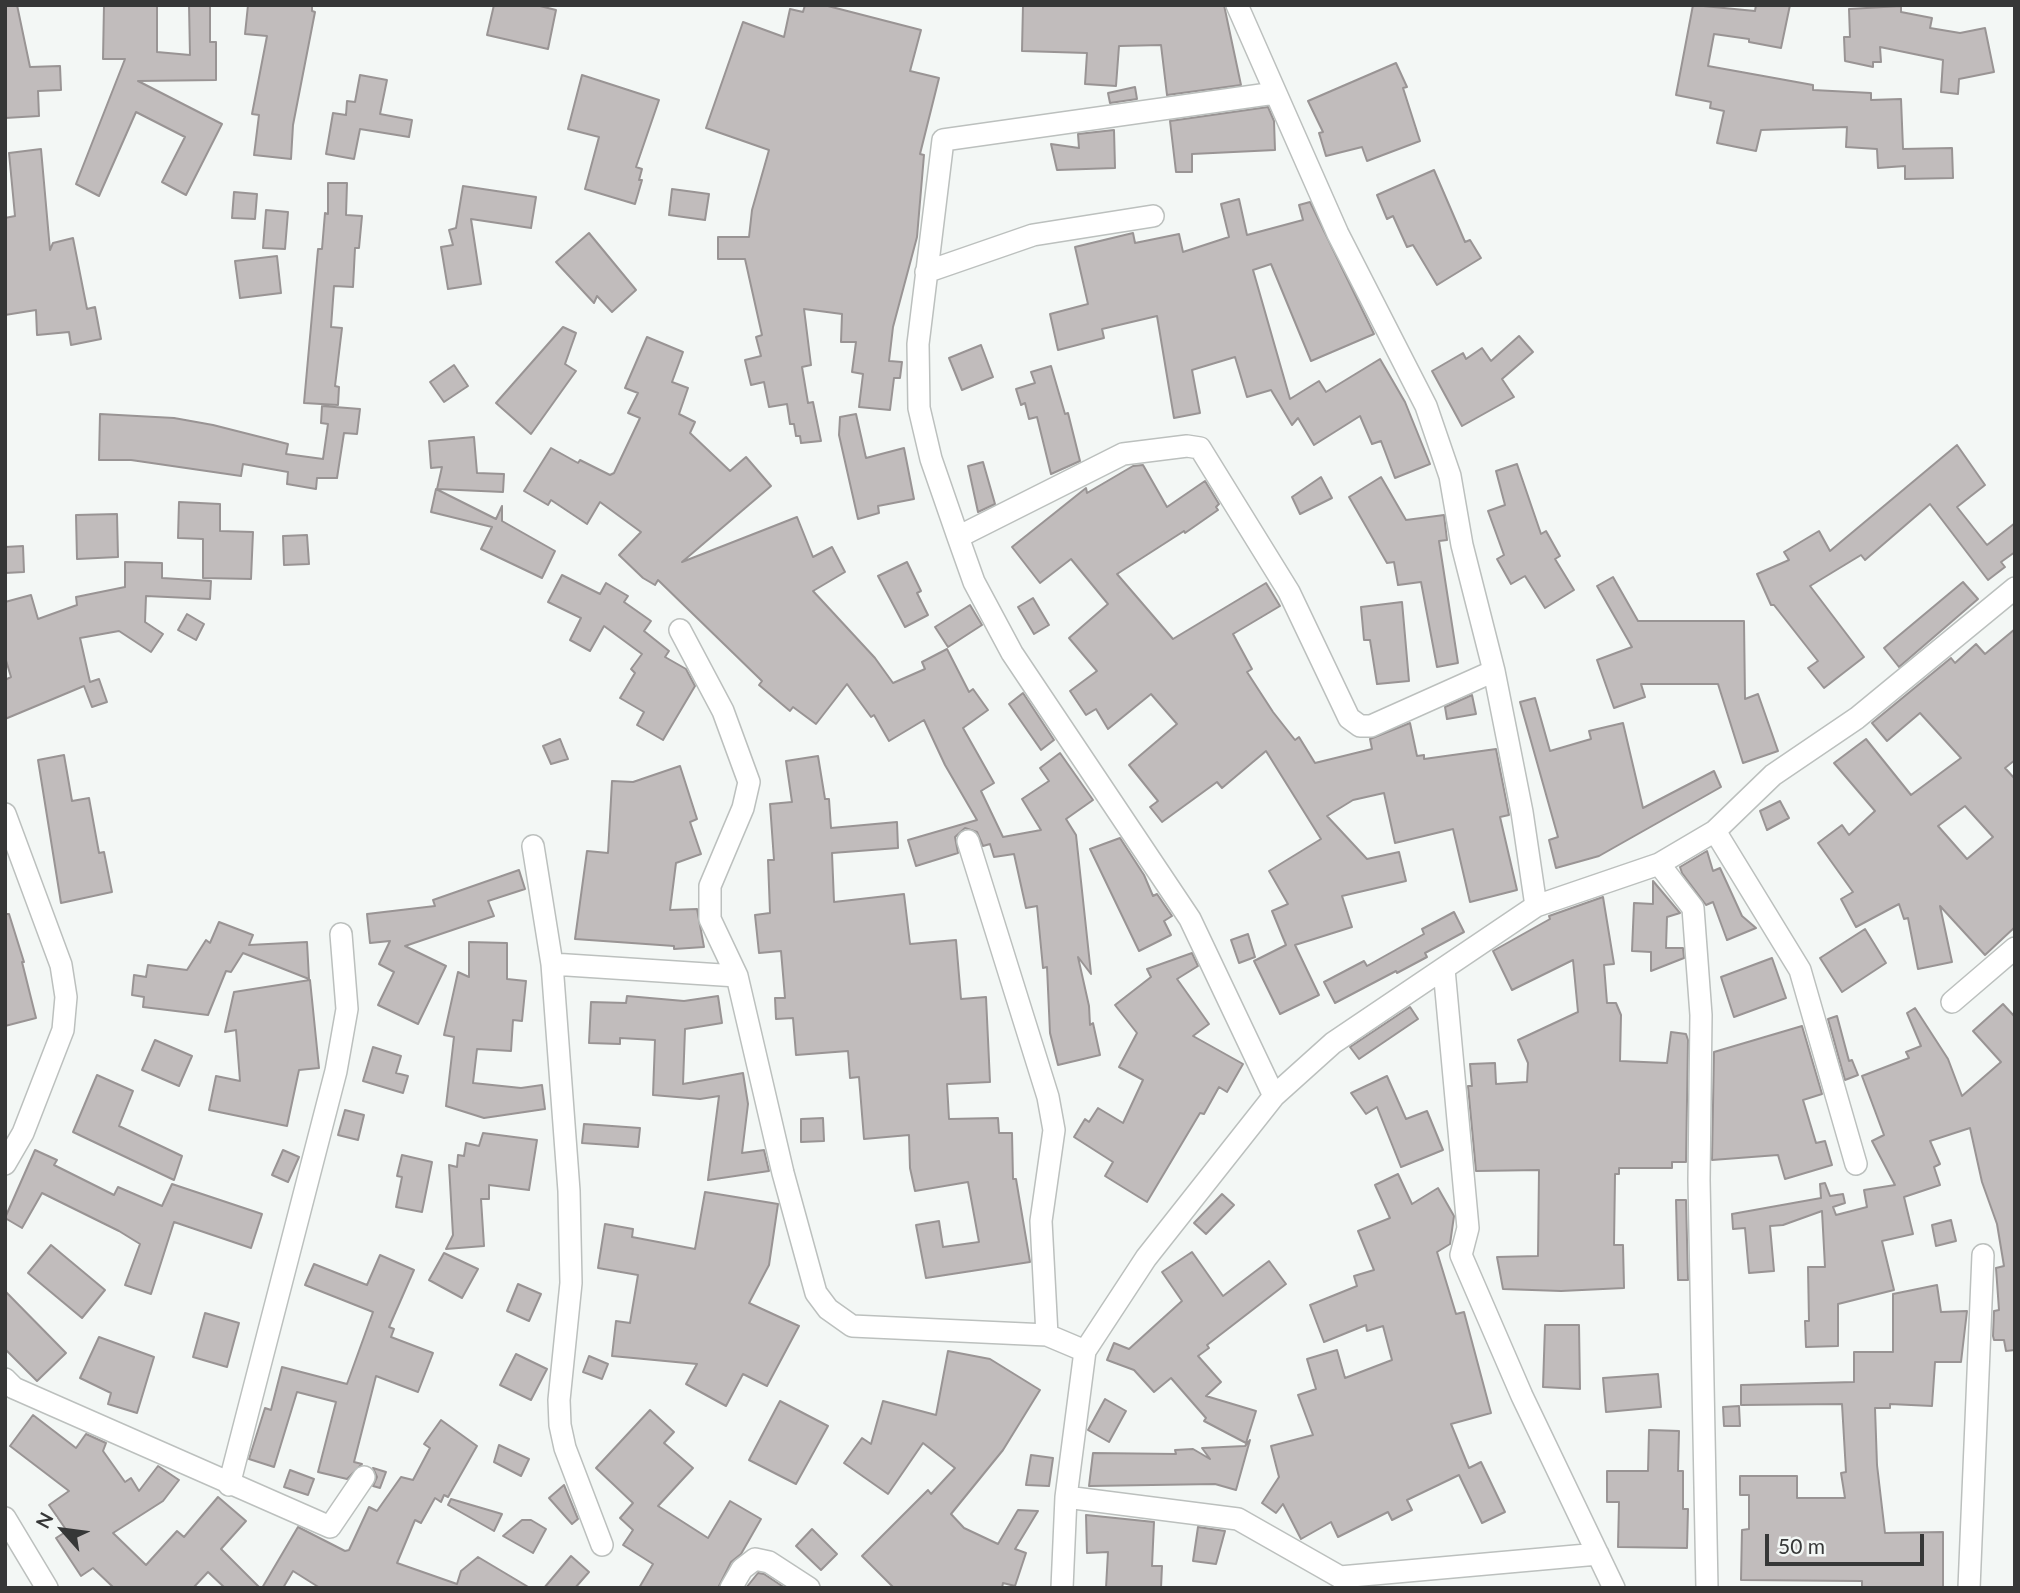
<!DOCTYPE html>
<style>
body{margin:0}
#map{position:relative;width:2020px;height:1593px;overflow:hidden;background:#f3f7f5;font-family:Lato,sans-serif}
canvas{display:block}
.frame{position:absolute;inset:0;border:7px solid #363737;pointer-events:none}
.north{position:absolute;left:28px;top:1495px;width:70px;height:70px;-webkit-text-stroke:5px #f3f7f5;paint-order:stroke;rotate:298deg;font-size:19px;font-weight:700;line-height:28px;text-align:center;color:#363737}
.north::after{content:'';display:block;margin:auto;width:24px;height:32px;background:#363737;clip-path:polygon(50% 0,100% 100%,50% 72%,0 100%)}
.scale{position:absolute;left:1765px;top:1534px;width:159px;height:32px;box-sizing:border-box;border:4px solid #363737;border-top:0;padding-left:9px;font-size:21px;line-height:24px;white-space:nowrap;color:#363737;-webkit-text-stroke:5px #f3f7f5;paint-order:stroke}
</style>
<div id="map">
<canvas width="2020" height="1593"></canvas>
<div class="frame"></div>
<div class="north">N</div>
<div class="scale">50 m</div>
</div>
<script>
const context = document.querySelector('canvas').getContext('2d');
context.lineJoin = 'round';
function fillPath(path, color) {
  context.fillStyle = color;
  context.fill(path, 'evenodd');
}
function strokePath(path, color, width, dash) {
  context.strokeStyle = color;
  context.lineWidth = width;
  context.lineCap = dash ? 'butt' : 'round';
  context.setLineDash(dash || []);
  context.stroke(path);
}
const building = new Path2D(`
 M5 5H17L30 67 60 66 61 90 38 91 39 116 5 118Z
 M104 5H157V52L190 55 189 5H210V42H216V80L138 81 222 124 186 195 162 182 185 137 136 112 99 196 76 184 125 59H103Z
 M248 5H312V11L315 12 293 125 291 159 254 155 259 115 252 114 267 36 245 34Z
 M494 5H536L556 10 548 49 487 35Z
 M805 5H824L921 30 910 71 939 78 920 154 924 155 917 237 893 327 889 361 902 362 900 378H894L890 410 859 407 863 374 852 372 856 342H841L842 314 804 309 811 365 802 367 808 403 813 402 821 441 801 443 800 436H796L794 424H790L787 404 769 407 764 382 751 385 745 360 761 356 756 337 762 335 745 259H718V237H749L752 210 769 150 706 128 743 22 784 37 790 9 803 12Z
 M1023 5H1224L1241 85 1167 95 1161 45 1119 46 1116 86 1085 84 1087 53 1022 51Z
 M1693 5 1755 11 1756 5H1790L1781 48 1749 42V39L1714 34 1708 66 1813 85V90L1871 93V100L1901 99 1903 149 1952 148 1953 178 1905 179V166L1878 168 1877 149 1846 147 1847 127 1761 130 1756 151 1717 143 1724 111 1710 108 1711 102 1676 95Z
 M1901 6V12L1932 18 1930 28 1960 33 1985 28 1994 72 1959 79 1958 94 1941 92 1943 60 1880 47 1881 62H1873V67L1845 61 1844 37H1850L1849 9Z
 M1396 63 1407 87 1403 88 1420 141 1367 161 1362 147 1326 156 1319 133 1323 132 1308 101Z
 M360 75 387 80 380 114 412 120 409 137 360 129 354 159 326 154 333 113 346 115 347 101 355 102Z
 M582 75 659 100 636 167 642 169 639 180H642L635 204 585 189 599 137 568 129Z
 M1135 87 1137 99 1110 103 1108 93Z
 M1268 107 1274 121 1275 150 1192 154V172H1176L1170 121Z
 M1114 130 1115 168 1057 170 1051 144 1079 148 1078 134Z
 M41 149 50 250 53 243 73 238 87 309 95 307 101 339 71 345 69 332 37 335 36 310 5 315V218L15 216 9 153Z
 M1434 170 1465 242 1470 240 1481 258 1437 285 1413 245 1407 247 1393 216 1387 219 1377 195Z
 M328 183H347L346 215 362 216 359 248H355L353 287 334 286 331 327 342 328 335 386 339 387 338 405 304 403 318 249H322L325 213 328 214Z
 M463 186 536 197 531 228 471 219 481 284 448 289 441 247 453 245 449 230 456 228Z
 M672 189 709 194 705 220 669 215Z
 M234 192 257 194 255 219 232 218Z
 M1239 199 1247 235 1303 220 1299 205 1310 202 1374 334 1311 361 1271 264 1253 270 1290 399 1319 381 1326 392 1380 359 1405 402 1430 464 1395 478 1381 441 1372 444 1360 416 1314 445 1298 418 1292 425 1271 390 1247 397 1235 357 1192 370 1200 413 1174 418 1157 316 1102 329 1104 338 1058 350 1050 314 1088 304 1075 247 1133 233 1135 243 1179 234 1183 252 1229 237 1221 204Z
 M266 210 288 212 285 249 263 248Z
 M589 233 636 290 612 312 597 296 594 303 556 262Z
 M277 256 281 293 240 298 235 261Z
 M563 327 576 333 565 364 576 371 531 434 496 403Z
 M1519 336 1533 352 1502 379 1514 397 1462 426 1432 371 1463 353 1466 359 1482 348 1491 361Z
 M647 337 683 352 672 382 688 388 679 414 695 422 690 433 730 471 746 457 771 486 682 562 797 517 813 557 832 547 845 572 813 591 875 658 893 683 925 669 922 662 947 649 969 692 973 689 988 710 963 728 994 783 981 791 1003 837 1041 830 1022 799 1049 781 1040 768 1060 753 1093 800 1066 819 1076 835 1091 974 1078 957 1089 1006 1090 1025 1093 1023 1100 1055 1058 1065 1050 1033 1047 967 1043 968 1037 906 1026 908 1014 854 994 857 990 844 983 846 977 832 965 828 955 837 958 853 916 866 908 840 977 820 945 765 924 720 889 741 874 715 871 717 847 684 816 724 793 707 790 711 759 685 762 681 658 580 655 585 643 578 619 555 641 532 600 502 587 524 551 500 548 505 524 491 551 448 578 463 580 460 610 475 614 473 640 418 628 413 638 393 625 388Z
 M981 345 993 377 962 390 949 358Z
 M454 365 468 386 444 402 430 382Z
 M1051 366 1065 414 1068 413 1080 461 1051 474 1037 417 1029 419 1025 403 1021 405 1016 389 1035 383 1031 372Z
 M322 406 360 409 357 434 344 433 337 478H317L316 489 287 484 288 472 243 464 241 476 131 460H99L100 414 174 418 213 425 288 444 286 454 323 459 328 424 321 423Z
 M856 414 866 458 904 448 914 499 878 506 879 513 858 519 839 435 840 417Z
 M474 437 477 473 504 474 503 492 437 489 442 467 431 468 429 441Z
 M1957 445 1985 485 1957 507 1987 545 2015 523V552L2001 562 2005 567 1988 580 1930 504 1865 560 1861 555 1810 586 1864 657 1824 688 1808 668 1818 661 1774 605H1771L1757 574 1789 560 1784 552 1819 531 1830 551Z
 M983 462 995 504 978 512 968 466Z
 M1517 464 1541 534 1546 531 1560 556 1555 559 1574 590 1545 608 1525 576 1511 584 1497 559 1504 555 1488 511 1505 505 1496 471Z
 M1143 465 1167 507 1205 481 1219 504 1216 507 1218 510 1185 533 1184 531 1117 574 1173 639 1266 583 1280 606 1233 634 1252 669 1247 672 1273 712 1295 740 1299 737 1315 763 1372 749 1370 739 1410 723 1417 756 1424 755V759L1496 749 1509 815 1500 817 1517 890 1470 902 1453 829 1395 843 1384 793 1353 800 1327 816 1367 859 1399 852 1406 881 1342 896 1352 927 1295 945 1319 995 1280 1014 1254 961 1286 945 1272 911 1288 904 1269 871 1321 839 1266 751 1222 788 1217 782 1162 822 1150 807 1158 801 1129 765 1177 724 1151 694 1108 729 1096 709 1086 715 1070 691 1097 671 1069 638 1108 604 1071 559 1040 583 1012 547 1086 488 1087 493 1133 466Z
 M1321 477 1332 498 1300 514 1292 497Z
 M1381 477 1406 520 1444 515 1447 540 1439 541 1458 663 1437 667 1421 582 1398 585 1394 562 1387 563 1349 497Z
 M436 489 496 519 502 506V521L555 551 542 578 481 549 492 527 431 512Z
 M179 502 220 504V531L253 532 251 579 203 578V539L178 538Z
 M117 514 118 557 77 559 76 515Z
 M307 535 309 564 284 565 283 536Z
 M23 546 24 572 5 573V547Z
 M125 562 162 563V578L211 581 210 599 146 596 145 622 163 634 151 652 119 631 80 638 90 682 99 679 107 702 92 707 84 686 5 719V680L11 677 5 657V602L31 595 38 619 77 605 76 597 125 587Z
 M907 562 921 591 917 593 928 615 905 627 878 576Z
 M562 575 600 594 606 583 628 596 624 602 651 621 644 631 669 651 665 657 686 669 695 686 663 740 637 725 644 712 620 698 635 673 631 669 642 654 604 626 590 651 570 640 581 618 548 602Z
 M1613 577 1638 621H1744L1745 699 1758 694 1778 751 1743 763 1718 684H1641L1645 697 1614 708 1597 660 1632 647 1597 586Z
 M1963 582 1978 599 1899 667 1884 648Z
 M1033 598 1049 625 1034 634 1018 607Z
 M1402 602 1409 681 1377 684 1370 640H1364L1361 607Z
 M970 605 982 625 948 647 935 627Z
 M187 614 204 624 196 640 178 630Z
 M2015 629V760L2005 768 2015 779V927L1985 955 1940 906 1952 962 1918 969 1908 918 1904 919 1899 904 1856 927 1841 899 1853 892 1818 843 1842 825 1849 835 1875 811 1834 763 1866 739 1911 795 1961 758 1920 713 1887 741 1872 723 1951 658 1955 663 1976 644 1985 654ZM1965 806 1993 837 1967 859 1938 826Z
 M1023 693 1054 740 1041 750 1009 704Z
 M1472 695 1476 714 1447 719 1445 707Z
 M1535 698 1550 751 1591 739 1589 731 1623 723 1643 808 1714 771 1721 787 1599 856 1556 868 1549 840 1558 837 1520 702Z
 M560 739 568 759 551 764 543 746Z
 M64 755 72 801 89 798 99 853 104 852 112 892 61 903 38 760Z
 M818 756 825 799H829L831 828 897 822 898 848 832 853 834 902 904 894 910 944 956 940 961 999 986 997 990 1082 947 1084 949 1119 998 1118 999 1133H1012L1013 1179H1016L1030 1262 926 1278 916 1225 939 1221 943 1247 979 1242 968 1182 915 1191 910 1168 909 1135 864 1139 859 1077 850 1078 848 1051 796 1055 793 1018 776 1019 775 998H785L781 951 759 953 755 915 770 913 768 860H774L770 804 792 802 786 761Z
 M680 766 697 819 690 822 701 854 676 863 670 910 697 909 704 947 674 949V946L575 939 587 851 608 853 612 781 633 782Z
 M1780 801 1789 818 1767 830 1760 811Z
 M1120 838 1144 875 1153 896 1157 894 1172 916 1164 921 1171 935 1139 951 1090 849Z
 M1707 851 1713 871 1720 868 1742 916 1756 928 1727 940 1713 902 1706 905 1682 873 1680 867Z
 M519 870 525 889 488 901 494 916 405 946 446 966 418 1024 378 1005 394 972 379 964 390 941 370 943 367 914 435 906 433 900Z
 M1653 881 1680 913 1667 917 1666 948H1683L1684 958 1651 971V952L1632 951 1634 903 1653 904Z
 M1603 897 1614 964 1604 965 1607 1003H1616L1621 1015 1620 1061 1667 1063 1671 1032 1686 1034 1688 1040 1686 1162H1672V1168H1619V1174H1615L1614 1245H1623L1624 1288 1561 1291 1503 1289 1497 1257 1538 1256 1539 1170 1476 1171 1468 1086H1472L1470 1064 1495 1063 1496 1084 1527 1082 1528 1063 1518 1040 1578 1012 1573 960 1512 990 1493 951 1550 919 1549 916Z
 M1454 912 1464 932 1425 953 1427 957 1397 973 1396 971 1335 1003 1324 982 1364 961 1367 966 1424 934 1422 929Z
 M5 914H9L24 962H22L36 1018 5 1026Z
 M219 922 253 935 249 945 307 942 309 979 243 953 231 972 226 971 208 1015 143 1007 144 997 132 995 134 975 146 977 148 965 187 970 206 940 210 943Z
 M1865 929 1886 963 1842 992 1820 958Z
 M1248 934 1255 957 1239 963 1231 940Z
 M469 942 507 943V979L526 981 522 1021 513 1020 511 1051 477 1049 473 1083 521 1088 542 1085 545 1109 484 1118 446 1106 454 1037 444 1035 458 972 469 977Z
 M1192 953 1198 966 1177 979 1209 1024 1193 1036 1243 1064 1227 1092 1219 1087 1204 1114 1200 1113 1147 1202 1105 1176 1113 1162 1074 1137 1085 1119 1089 1122 1098 1108 1123 1123 1143 1080 1119 1067 1137 1033 1115 1005 1151 977 1147 969Z
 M1772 958 1786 998 1734 1017 1721 977Z
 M310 980 319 1068 299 1070 287 1126 209 1110 216 1076 240 1081 236 1030 225 1032 234 992Z
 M627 996 684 1001 718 996 722 1023 685 1029 683 1084 743 1073 748 1104 742 1153 764 1150 769 1171 708 1180 719 1096 700 1099 653 1095 655 1040 620 1038V1044L589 1043 591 1002 626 1003Z
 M2003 1004 2015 1017V1350L2006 1351 2004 1340H1994L1993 1336 1994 1311 1999 1310 1996 1268 2004 1266 1997 1224 1982 1182 1970 1128 1930 1141 1940 1164 1934 1167 1940 1185 1904 1197 1913 1234 1882 1241 1894 1290 1838 1304V1346L1806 1347 1805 1321H1809L1808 1267H1825L1822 1211 1783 1225 1770 1226 1774 1271 1749 1273 1745 1228 1733 1229 1732 1214 1821 1198 1820 1184 1825 1183 1830 1196 1843 1194 1845 1203 1833 1207 1836 1215 1867 1207 1864 1190 1895 1185 1872 1141 1884 1135 1862 1076 1909 1058 1906 1052 1921 1046 1907 1013 1915 1008 1948 1059 1962 1096 2001 1062 1973 1031Z
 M1410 1007 1418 1019 1359 1059 1350 1047Z
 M1837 1016 1849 1061 1852 1060 1858 1075 1845 1080 1828 1019Z
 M1802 1026 1822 1094 1803 1100 1816 1143 1825 1141 1832 1165 1785 1179 1778 1155 1712 1160 1714 1052Z
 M155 1040 192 1056 179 1086 142 1070Z
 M373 1047 401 1056 396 1073 408 1076 403 1093 363 1081Z
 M97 1075 133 1091 119 1126 182 1156 174 1180 73 1132Z
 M1387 1076 1406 1119 1427 1111 1443 1150 1401 1167 1377 1107 1366 1114 1351 1093Z
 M345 1110 364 1115 358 1140 338 1135Z
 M823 1118 824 1141 801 1142V1119Z
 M584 1124 640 1128 638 1147 582 1143Z
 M483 1133 537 1140 529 1190 489 1185V1199H481L484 1246 446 1249 453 1235 449 1165 457 1167 458 1155 464 1156 466 1143 479 1146Z
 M35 1150 57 1160 54 1165 114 1195 118 1187 162 1206 172 1184 262 1214 251 1248 174 1222 151 1294 125 1285 140 1244 119 1231 42 1193 22 1228 5 1218Z
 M283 1150 299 1157 288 1182 272 1175Z
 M402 1155 432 1162 422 1212 396 1207 402 1177 397 1176Z
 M1398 1174 1412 1204 1438 1188 1454 1216 1450 1244 1437 1252 1456 1314 1464 1312 1491 1413 1451 1424 1469 1468 1481 1462 1505 1512 1482 1523 1459 1475 1407 1500 1412 1510 1392 1520 1388 1512 1338 1537 1331 1522 1301 1539 1283 1504 1276 1513 1262 1503 1279 1477 1271 1446 1313 1435 1298 1395 1316 1389 1307 1359 1337 1350 1345 1378 1392 1360 1383 1326 1367 1331 1366 1325 1324 1342 1310 1305 1357 1286 1354 1276 1374 1270 1358 1231 1390 1218 1375 1185Z
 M705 1192 778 1204 769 1265 749 1303 799 1326 767 1386 743 1374 726 1406 686 1384 697 1364 612 1356 616 1321 630 1323 638 1275 598 1268 605 1224 633 1229 632 1237 695 1249Z
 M1222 1194 1234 1205 1206 1234 1194 1223Z
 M1676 1200H1686L1688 1280H1678Z
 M1951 1220 1956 1241 1936 1246 1932 1225Z
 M51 1245 105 1290 82 1318 28 1273Z
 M1192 1252 1223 1296 1269 1261 1286 1284 1207 1345 1209 1348 1198 1356 1221 1382 1206 1396 1256 1411 1246 1443 1204 1421 1206 1418 1171 1378 1154 1392 1134 1370 1107 1360 1114 1343 1129 1349 1182 1301 1162 1272Z
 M444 1253 478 1269 462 1298 429 1280Z
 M380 1255 414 1270 389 1327 394 1329 391 1337 433 1353 418 1392 376 1376 354 1462 362 1464 347 1479 318 1472 336 1402 297 1392 274 1467 249 1459 265 1408 271 1410 282 1367 347 1384 373 1312 305 1285 314 1264 367 1285Z
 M518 1284 541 1294 529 1321 507 1311Z
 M1937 1285 1941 1312 1967 1311 1961 1362H1935L1932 1406 1890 1404V1408H1875L1877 1465 1885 1533 1943 1532V1588H1862V1581L1741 1580 1742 1530 1749 1529V1495H1740V1476H1797V1498H1845L1841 1473 1846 1472 1842 1404 1741 1405V1385L1854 1382V1352H1893V1294Z
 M5 1291 66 1353 37 1381 5 1349Z
 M205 1313 239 1323 227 1367 193 1357Z
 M1545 1325H1579L1580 1389 1543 1387Z
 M99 1337 154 1357 137 1413 108 1404 111 1393 80 1378Z
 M948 1351 990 1359 1040 1390 1003 1450 951 1514 964 1528 998 1544 1018 1510 1038 1511 1015 1549 1026 1553 1015 1586 1003 1583 1002 1588H894L862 1556 928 1490 931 1494 955 1468 923 1443 888 1494 844 1463 862 1438 871 1444 883 1401 936 1415Z
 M516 1354 547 1369 531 1400 500 1385Z
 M589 1356 608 1364 602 1379 583 1372Z
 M1658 1374 1661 1407 1606 1412 1603 1378Z
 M1105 1399 1126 1411 1109 1442 1088 1430Z
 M780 1401 828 1426 796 1484 749 1460Z
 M1739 1406 1740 1426H1724L1723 1407Z
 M650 1410 674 1432 664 1443 693 1468 658 1506 708 1538 730 1501 761 1519 741 1554 731 1562 718 1588H639L653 1564 623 1545 633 1530 620 1518 633 1503 596 1468Z
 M33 1415 76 1448 86 1434 106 1443 103 1451 125 1482 131 1478 139 1491 158 1466 179 1480 163 1501 113 1533 146 1565 177 1531 184 1537 218 1497 246 1521 221 1549 260 1588H225L208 1572 193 1588H114L93 1568 81 1576 56 1538 67 1531 49 1505 69 1491 10 1446Z
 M441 1420 477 1446 448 1497 444 1495 441 1502 435 1498 421 1523 415 1520 397 1563 457 1584 461 1571 478 1557 530 1588H320L293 1571 283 1588H262L298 1527 345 1551 349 1550 369 1507 377 1511 401 1477 413 1480 430 1448 424 1444Z
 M1649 1430 1679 1431 1678 1471H1683V1509H1688L1687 1548 1618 1547 1619 1502H1607V1471H1648Z
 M1250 1440 1236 1490 1215 1484 1089 1486 1093 1453 1176 1454 1175 1450 1193 1449 1210 1459 1202 1448 1245 1446Z
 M499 1445 529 1459 521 1476 494 1462Z
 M1031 1455 1053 1458 1049 1486 1026 1485Z
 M373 1468 386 1472 380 1488 373 1486 377 1477Z
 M290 1470 314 1479 308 1495 284 1487Z
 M564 1485 578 1519 572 1524 549 1498Z
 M451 1499 502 1514 494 1531 448 1505Z
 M1086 1515 1154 1522 1152 1566H1162L1161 1588H1106L1108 1552 1087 1553Z
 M522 1520H531L546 1529 533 1553 503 1536Z
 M1198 1527 1225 1531 1216 1564 1193 1561Z
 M812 1529 837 1554 821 1570 796 1546Z
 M571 1556 589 1572 575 1588H544Z
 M758 1573 764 1574 785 1588H746Z`);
const minor = new Path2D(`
 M1237 5 1338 234 1426 406 1450 476 1462 545 1494 671 1522 812 1536 906
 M926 272 1033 235 1153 216
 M958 537 1123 454 1187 446 1200 448 1289 592 1349 718 1360 726H1371L1494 671
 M680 630 723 711 749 782 743 808 710 886V919L737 976 783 1173 816 1293 828 1309 852 1326 1047 1335 1085 1351
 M5 814 61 965 66 997 63 1030 23 1133 5 1164
 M1715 831 1800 970 1856 1164
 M968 841 1048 1097 1054 1130 1041 1221 1047 1335
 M533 846 552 964 569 1191 571 1283 559 1400 560 1425 565 1448 602 1545
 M1659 864 1693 908 1701 1015 1699 1180 1707 1588
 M552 964 737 976
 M1444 969 1468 1228 1461 1255 1522 1396 1614 1588
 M1952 1002 2015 948
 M1274 1096 1190 919 1012 653 974 582 958 537 931 459 919 408 918 344 943 140 1275 93
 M5 1379 14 1388 330 1527 364 1477
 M229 1485 336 1071 347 1009 341 934
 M1066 1497 1238 1519 1340 1577 1598 1554
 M5 1518 47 1588
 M731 1588 742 1569 755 1559 769 1562 809 1588
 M1062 1588 1066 1497 1085 1351 1146 1258 1274 1096 1333 1043 1536 906 1659 864 1715 831 1773 775 1857 718 2015 588
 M1969 1588 1983 1255`);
fillPath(building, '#c1bcbc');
strokePath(building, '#999494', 2);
strokePath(minor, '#bcc0be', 24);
strokePath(minor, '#fff', 21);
</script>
